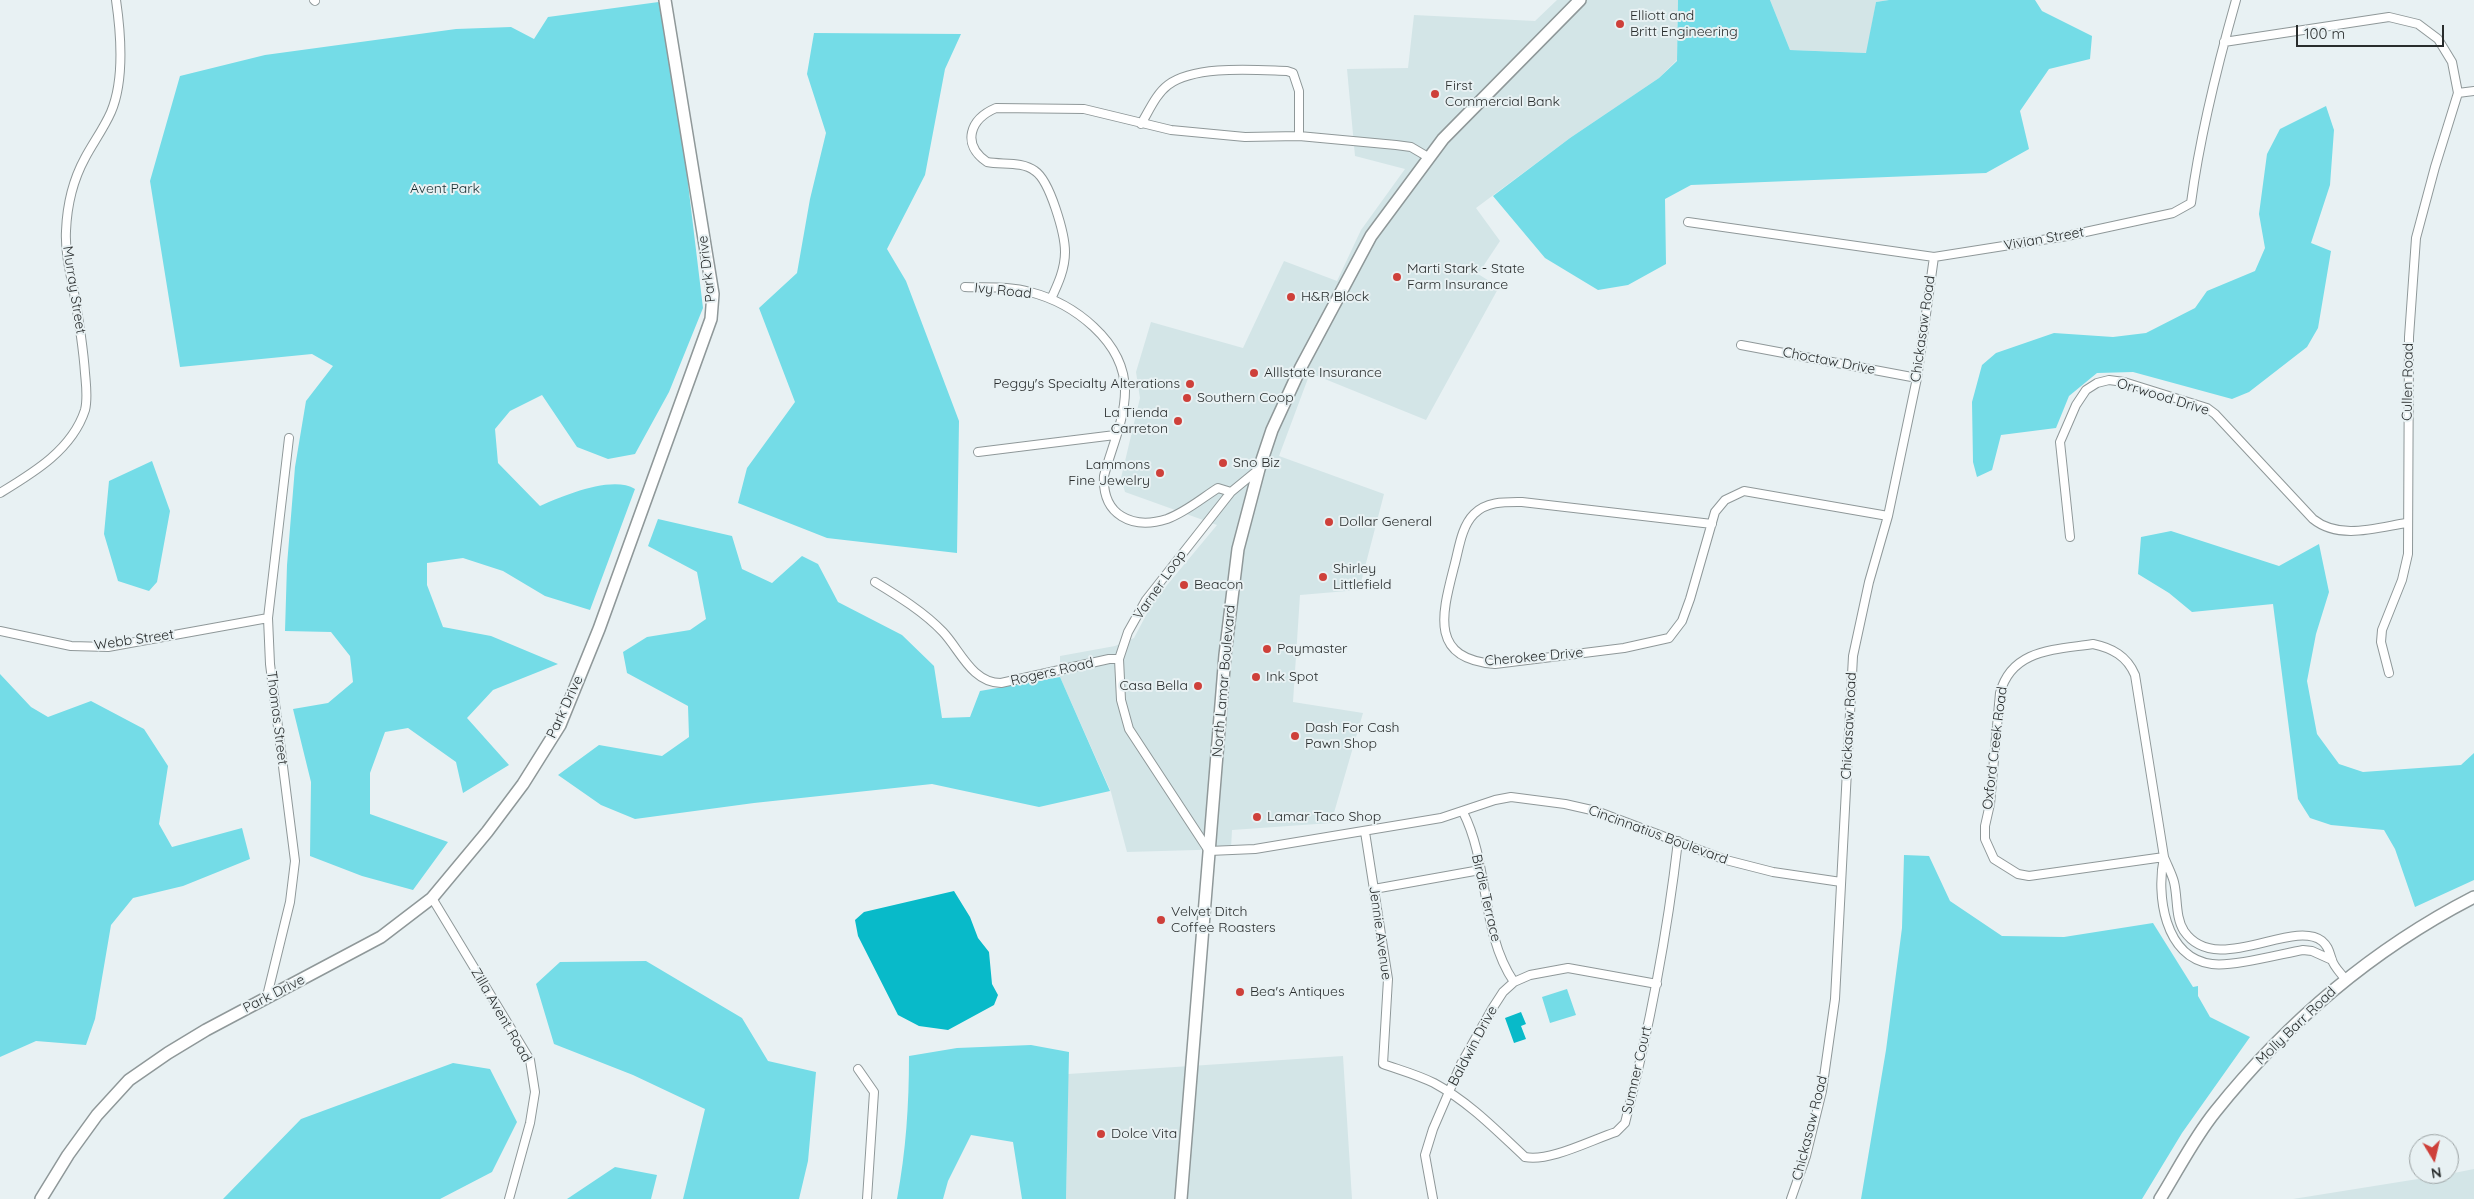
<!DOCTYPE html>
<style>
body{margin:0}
#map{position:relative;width:2474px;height:1199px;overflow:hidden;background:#e8f1f3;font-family:Quicksand,sans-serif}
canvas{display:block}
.north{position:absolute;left:2409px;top:1134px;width:50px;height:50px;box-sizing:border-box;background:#e8f1f3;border:1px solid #9ca3a4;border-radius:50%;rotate:171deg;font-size:14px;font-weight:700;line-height:20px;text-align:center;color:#292d2d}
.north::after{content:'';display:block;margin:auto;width:18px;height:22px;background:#ce403a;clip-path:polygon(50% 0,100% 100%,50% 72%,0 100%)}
.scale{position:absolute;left:2296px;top:25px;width:148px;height:22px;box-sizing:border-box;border:2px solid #292d2d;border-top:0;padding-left:6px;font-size:15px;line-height:18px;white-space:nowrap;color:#292d2d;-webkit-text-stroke:4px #e8f1f3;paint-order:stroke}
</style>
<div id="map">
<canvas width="2474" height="1199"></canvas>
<div class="north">N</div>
<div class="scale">100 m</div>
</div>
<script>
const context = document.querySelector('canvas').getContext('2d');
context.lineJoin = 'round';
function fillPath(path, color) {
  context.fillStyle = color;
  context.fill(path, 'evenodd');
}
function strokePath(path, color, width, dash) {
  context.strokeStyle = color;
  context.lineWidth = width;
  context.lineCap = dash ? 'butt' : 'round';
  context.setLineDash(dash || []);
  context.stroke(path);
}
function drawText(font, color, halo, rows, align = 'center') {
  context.font = font + ' Quicksand,sans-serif';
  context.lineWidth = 4;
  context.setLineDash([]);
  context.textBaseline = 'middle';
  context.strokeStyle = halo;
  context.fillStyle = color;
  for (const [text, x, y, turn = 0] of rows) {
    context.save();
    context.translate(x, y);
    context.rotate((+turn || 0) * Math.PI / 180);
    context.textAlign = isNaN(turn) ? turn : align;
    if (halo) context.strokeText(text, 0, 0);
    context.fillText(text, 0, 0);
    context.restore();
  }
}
const built = new Path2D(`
 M1557 0H1678L1677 60 1659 78 1570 138 1476 208 1500 241 1478 274 1499 287 1426 420 1310 373 1279 456 1384 494 1359 590 1300 595 1293 702 1363 713 1331 823 1232 830 1231 849 1127 852 1111 792 1060 677V656L1115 646 1134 638 1153 602 1217 525 1125 492 1121 478 1140 398 1136 372 1151 322 1243 348 1284 261 1337 281 1361 230 1405 169 1355 156 1347 69 1408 68 1414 15 1535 21Z
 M1770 0H1889L1876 2 1867 53 1790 50Z
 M1343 1056 1352 1199H1066L1068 1074Z
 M2474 1169V1199H2293L2449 1174Z`);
const green = new Path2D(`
 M1678 0H1770L1790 50 1866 53 1876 2 1889 0H2035L2042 11 2092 36 2090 59 2049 69 2020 111 2029 149 1986 173 1691 185 1665 199 1666 264 1628 285 1598 290 1545 258 1493 196 1570 138 1659 78 1677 61Z
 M666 1 703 308 669 392 635 454 608 459 577 447 542 395 510 411 495 429 498 463 540 506C563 496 612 475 635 489L590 610 545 596 503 571 463 558 427 563V585L443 627 491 636 558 664 493 690 467 718 509 765 463 793 456 762 408 728 385 732 370 773V814L448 842 413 890 362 876 310 856 311 782 293 709 328 703 353 682 350 656 331 632 285 631 287 565 295 467 306 401 333 366 312 354 180 367 150 181 180 76 265 55 456 29 511 27 534 39 548 17Z
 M814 33 961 34 945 69 925 175 887 249 906 281 959 421 957 553 827 538 738 503 747 468 795 402 759 308 797 273 810 199 826 133 807 74Z
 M2326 106 2334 130 2330 185 2311 243 2331 251 2318 328 2307 347 2249 392 2232 399 2133 372 2097 373 2069 396 2056 428 2001 435 1992 470 1977 477 1973 462 1972 402 1982 365 1996 353 2054 333 2113 337 2146 333 2195 308 2207 291 2255 271 2265 248 2259 214 2267 154 2280 129Z
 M152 461 170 511 157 582 149 591 118 581 104 534 109 481Z
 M658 519 732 536 742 569 772 583 802 556 818 564 838 602 902 635 934 666 942 718 970 717 980 691 1060 677 1110 791 1039 807 932 784 754 803 635 819 601 805 558 775 599 745 662 756 689 737 688 706 627 673 623 652 647 637 690 630 706 619 697 572 648 546Z
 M2171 531 2279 566 2319 544 2329 592 2316 634 2307 681 2317 734 2339 764 2363 772 2461 765 2474 753V880L2415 907 2395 849 2384 830 2331 825 2310 818 2298 799 2273 604 2192 612 2169 593 2138 574 2141 537Z
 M0 674 31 707 48 717 91 701 144 729 168 766 159 824 172 847 242 828 250 859 183 886 133 898 111 925 95 1019 86 1045 36 1041 0 1057Z
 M1904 855 1929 856 1950 901 2002 936 2064 937 2153 923 2193 987 2198 986V996L2210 1017 2250 1037 2182 1133 2142 1199H1861L1886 1050 1902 928Z
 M646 961 742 1018 768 1061 816 1072 808 1161 799 1199H683L705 1109 633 1075 554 1044 536 984 560 962Z
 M1567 989 1576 1015 1550 1023 1542 997Z
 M1031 1045 1069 1052 1066 1199H1022L1013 1142 971 1135 948 1181 943 1199H897C906 1151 909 1105 909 1056L957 1048Z
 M453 1063 490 1069 517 1122 492 1172 440 1199H223L301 1119Z
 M615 1167 657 1175 651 1199H567Z`);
const water = new Path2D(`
 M954 891 970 917 978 938 989 952 992 984 998 995 994 1005 948 1030 919 1026 898 1015 858 936 855 920 864 912Z
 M1521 1012 1526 1024 1521 1026 1526 1039 1514 1043 1505 1018Z`);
const street = new Path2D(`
 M314 0 315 1
 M2224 42 2389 17 2418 24 2438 39 2452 62 2458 93
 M2458 93 2474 91
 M1141 124C1149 111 1156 94 1168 85 1195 65 1254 70 1287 71L1293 73 1299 91V136
 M1688 222 1934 257 2067 236 2173 213 2191 203C2200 135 2217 67 2236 0
 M965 287C987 288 1009 286 1030 292 1073 303 1125 341 1125 391 1125 419 1111 449 1104 476 1102 515 1132 530 1167 519 1186 512 1202 498 1218 488L1231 492
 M1051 299C1058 284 1065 269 1065 252 1065 234 1050 181 1035 171 1022 161 1002 165 987 162 961 144 970 119 996 108L1084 109 1171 130 1245 137 1299 136 1396 145 1411 147 1428 157
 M1741 345 1917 378
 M978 452 1115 435
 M1259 469 1231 492 1146 600 1128 632 1119 659 1121 700 1129 729 1209 851 1255 849 1441 818 1495 800 1511 797 1565 804 1596 811 1726 860 1773 872 1841 882
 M0 493C33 473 72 450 85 410 88 398 86 385 85 373 83 344 78 315 73 287 69 268 65 249 66 231 67 206 73 180 85 158 93 143 104 128 111 112 125 79 121 34 116 0
 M1712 524 1522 502C1506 502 1487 501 1474 514 1461 527 1459 549 1454 567 1442 614 1429 659 1495 664L1624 648 1669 638 1682 621 1690 599 1715 512 1725 500 1744 491 1888 516
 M2070 537 2060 442 2076 405 2086 390 2097 383 2109 380 2124 382 2207 408 2215 414 2313 519C2339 540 2376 528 2406 523
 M875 582C898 596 924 612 943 632 960 650 972 683 1001 683L1109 659H1119
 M0 631 71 646 108 647 268 618
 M2389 673 2381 642 2382 630 2402 580 2408 554 2409 337 2416 238 2435 167 2458 93
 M1463 812C1490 865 1480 932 1514 982
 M1365 832 1388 979 1383 1064C1400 1070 1418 1075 1434 1083 1469 1102 1496 1130 1525 1157 1550 1162 1591 1140 1616 1132L1625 1123C1649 1030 1667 936 1678 841
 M2164 857 2029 876 2018 874 1994 859 1985 839V826L1990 804 2000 693C2012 649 2054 650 2093 644 2112 648 2127 656 2135 675L2164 857C2167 865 2172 874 2174 882 2178 898 2175 917 2184 931 2216 978 2292 918 2322 941 2329 947 2329 952 2332 960 2334 967 2341 973 2345 979
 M2164 857C2156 894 2164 958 2212 964 2232 967 2281 954 2303 950L2312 951 2332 960
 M1374 889 1480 870
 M432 898 530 1060 535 1092 530 1123 509 1199
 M267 996 290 902 295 861 270 664 268 618 289 438
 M858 1069 874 1092 867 1199
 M1433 1199 1425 1155 1433 1129 1461 1064 1492 1009 1503 992 1514 982 1530 975 1568 968 1657 984
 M1791 1199 1806 1156 1822 1091 1835 999 1853 656 1869 582 1888 516 1917 378 1934 257`);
const secondary = new Path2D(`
 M41 1199 68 1155 97 1115 129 1080 168 1053 206 1030 381 937 432 898 487 832 523 784 560 725 599 629 711 319 713 294 665 0
 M1181 1199 1225 655 1238 549 1259 469 1272 430 1301 367 1371 236 1443 139 1580 0
 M2160 1199C2178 1170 2194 1138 2215 1112 2286 1023 2373 949 2474 897`);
const markers = [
 [1620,24,5,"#ce403a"],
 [1435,94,5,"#ce403a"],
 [1397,277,5,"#ce403a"],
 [1291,297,5,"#ce403a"],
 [1254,373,5,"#ce403a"],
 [1190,384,5,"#ce403a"],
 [1187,398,5,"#ce403a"],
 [1178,421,5,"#ce403a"],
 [1223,463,5,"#ce403a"],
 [1160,473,5,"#ce403a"],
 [1329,522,5,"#ce403a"],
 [1323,577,5,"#ce403a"],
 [1184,585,5,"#ce403a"],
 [1267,649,5,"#ce403a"],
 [1256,677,5,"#ce403a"],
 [1198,686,5,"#ce403a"],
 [1295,736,5,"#ce403a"],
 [1257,817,5,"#ce403a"],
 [1161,920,5,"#ce403a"],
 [1240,992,5,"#ce403a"],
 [1101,1134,5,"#ce403a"]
];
const poiNames = [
 ["Elliott and",1630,16],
 ["Britt Engineering",1630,32],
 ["First",1445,86],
 ["Commercial Bank",1445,102],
 ["Marti Stark - State",1407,269],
 ["Farm Insurance",1407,285],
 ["H&R Block",1301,297],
 ["Alllstate Insurance",1264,373],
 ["Peggy's Specialty Alterations",1180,384,"right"],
 ["Southern Coop",1197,398],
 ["La Tienda",1168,413,"right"],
 ["Carreton",1168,429,"right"],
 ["Sno Biz",1233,463],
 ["Lammons",1150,465,"right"],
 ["Fine Jewelry",1150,481,"right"],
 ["Dollar General",1339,522],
 ["Shirley",1333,569],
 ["Littlefield",1333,585],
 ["Beacon",1194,585],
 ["Paymaster",1277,649],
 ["Ink Spot",1266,677],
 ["Casa Bella",1188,686,"right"],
 ["Dash For Cash",1305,728],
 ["Pawn Shop",1305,744],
 ["Lamar Taco Shop",1267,817],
 ["Velvet Ditch",1171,912],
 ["Coffee Roasters",1171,928],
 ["Bea's Antiques",1250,992],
 ["Dolce Vita",1111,1134]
];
const parkNames = [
 ["Avent Park",445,189]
];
const streetNames = [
 ["Vivian Street",2044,239,-10],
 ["Park Drive",707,269,-97],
 ["Murray Street",74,290,81],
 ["Ivy Road",1003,291,6],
 ["Chickasaw Road",1923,329,-82],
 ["Choctaw Drive",1829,361,11],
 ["Cullen Road",2408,382,-89],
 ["Orrwood Drive",2163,397,17],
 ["Varner Loop",1160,585,-55],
 ["Webb Street",134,640,-8],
 ["Cherokee Drive",1534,657,-5],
 ["Rogers Road",1052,672,-13],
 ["North Lamar Boulevard",1224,681,-85],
 ["Park Drive",565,707,-65],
 ["Thomas Street",277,718,83],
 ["Chickasaw Road",1849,726,-87],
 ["Oxford Creek Road",1995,748,-83],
 ["Cincinnatius Boulevard",1658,835,20],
 ["Birdie Terrace",1486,898,77],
 ["Jennie Avenue",1380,933,82],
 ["Park Drive",274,994,-27],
 ["Zilla Avent Road",501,1015,60],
 ["Molly Barr Road",2296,1026,-44],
 ["Baldwin Drive",1473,1046,-62],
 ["Sumner Court",1637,1070,-77],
 ["Chickasaw Road",1810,1128,-76]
];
fillPath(built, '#d3e5e7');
fillPath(green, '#74dce7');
fillPath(water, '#08bac9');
strokePath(street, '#8f9899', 10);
strokePath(secondary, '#8f9899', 14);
strokePath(street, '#fff', 8);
strokePath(secondary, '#fff', 11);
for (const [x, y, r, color] of markers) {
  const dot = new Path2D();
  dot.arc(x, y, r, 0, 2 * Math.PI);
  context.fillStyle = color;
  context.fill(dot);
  strokePath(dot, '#e8f1f3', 2);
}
drawText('14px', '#292d2d', '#e8f1f3', poiNames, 'left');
drawText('14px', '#152d30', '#e8f1f3', parkNames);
drawText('14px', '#292d2d', '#e8f1f3', streetNames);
</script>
